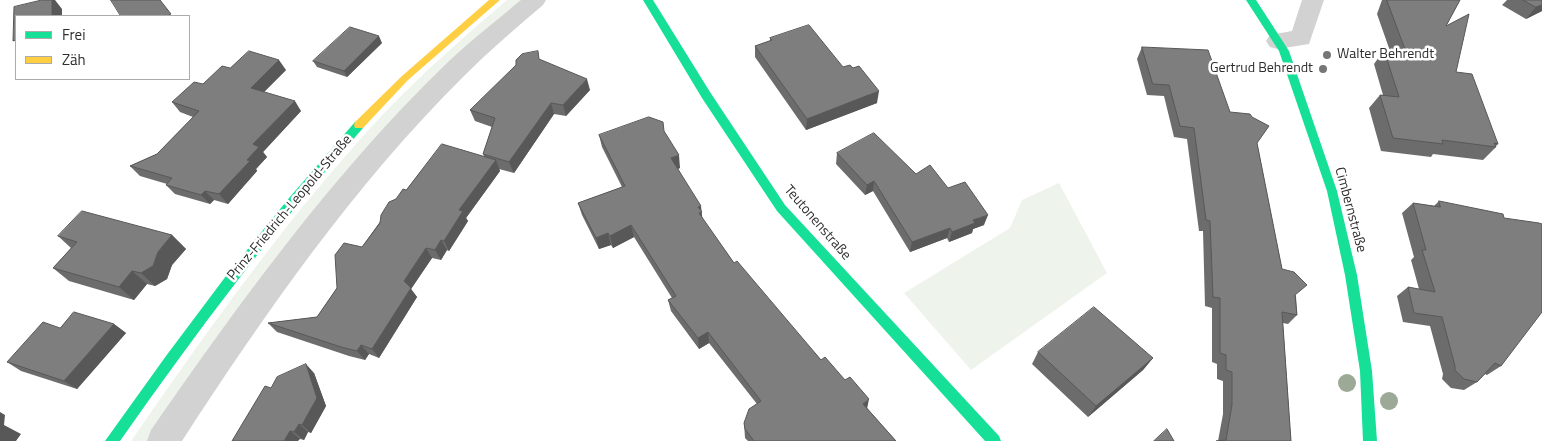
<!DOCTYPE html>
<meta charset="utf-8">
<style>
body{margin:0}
#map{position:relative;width:1542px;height:441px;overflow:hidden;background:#fff;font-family:"Titillium Web",sans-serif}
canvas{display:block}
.legend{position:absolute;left:15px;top:15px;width:175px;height:65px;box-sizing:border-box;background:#fff;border:1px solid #ababab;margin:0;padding:6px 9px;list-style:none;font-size:15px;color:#2d2d2d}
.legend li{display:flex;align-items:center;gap:10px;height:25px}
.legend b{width:25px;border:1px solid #ababab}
</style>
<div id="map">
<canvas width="1542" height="441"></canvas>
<ul class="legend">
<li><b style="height:6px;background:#16e098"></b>Frei</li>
<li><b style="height:6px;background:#ffcf43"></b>Zäh</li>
</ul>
</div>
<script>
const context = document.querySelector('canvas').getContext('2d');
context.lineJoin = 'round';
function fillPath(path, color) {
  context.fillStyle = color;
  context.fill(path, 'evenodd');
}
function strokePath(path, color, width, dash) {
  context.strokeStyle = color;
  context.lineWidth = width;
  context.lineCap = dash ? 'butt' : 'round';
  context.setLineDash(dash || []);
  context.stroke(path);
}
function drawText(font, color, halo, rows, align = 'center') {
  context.font = font + ' "Titillium Web",sans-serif';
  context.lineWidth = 5;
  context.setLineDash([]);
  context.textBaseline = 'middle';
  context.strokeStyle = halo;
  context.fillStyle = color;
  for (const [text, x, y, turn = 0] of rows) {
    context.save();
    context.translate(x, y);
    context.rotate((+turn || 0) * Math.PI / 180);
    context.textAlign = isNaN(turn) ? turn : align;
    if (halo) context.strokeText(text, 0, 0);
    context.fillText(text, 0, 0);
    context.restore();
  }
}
const green = new Path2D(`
 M507 0H522L468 47 151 441H131C211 326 292 210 389 108 426 70 466 35 507 0Z
 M1059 183 1107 273 971 370 904 293 1010 228 1022 200Z`);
const street = new Path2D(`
 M521 0H546L543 5C516 28 489 51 464 76 355 184 265 313 182 441H147L151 430C240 302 333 173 446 64 470 41 496 21 521 0Z
 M1302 0H1324L1309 44 1278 49 1270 47 1266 41 1270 35 1292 31Z`);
const fast = new Path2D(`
 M643 0H653L710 92 785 205 999 436 1001 441H985L777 211 702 98Z
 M1246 0H1256L1289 51 1337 191 1357 275 1372 371 1377 441H1363L1360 371 1345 275 1327 191 1279 51Z
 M359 121 363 122 364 125 363 128C275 227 196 333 120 441H105L166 356 226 276 289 198 355 122Z`);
const slow = new Path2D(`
 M489 0H500L408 80 363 128H355L354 125 355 122 402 76Z`);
const trees = [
 [1347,383],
 [1389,401]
];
const wall = new Path2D(`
 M1382 0H1460L1446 26 1456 72 1498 144 1496 146V147L1483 160 1433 154 1431 157 1381 151 1369 108 1380 95H1383L1374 64 1384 50 1390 51 1377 14Z
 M1507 0H1542V11L1526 19 1502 5Z
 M770 38 843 67 877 103 806 130 755 57V46L770 41Z
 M382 43 347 77 317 67 313 61Z
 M1142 47 1230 112 1257 143 1282 269 1296 296 1297 315 1288 324 1283 323 1291 441H1218L1223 414V381L1217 379V364L1212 362V308L1205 306 1203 231H1199L1187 139 1174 137 1164 96 1147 95 1137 59Z
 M541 60 590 90 566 116 554 114 514 173 499 169 500 171 466 218 468 221 449 251 447 250 441 260 432 258 411 289 417 297 379 358 369 354 365 360 349 356 277 332 268 323 317 317 337 288 362 247 396 199 406 190 484 156 483 154 492 127 475 121 470 110Z
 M230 68 286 70 264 92 301 111 263 152 267 157 256 169 257 171 228 204 214 200 210 204 175 194 166 185 167 184 140 176 130 166 157 154 193 117 180 112 172 102Z
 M664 131 680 168 678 169 702 218 734 263 821 360 867 408 896 441H748L745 438 744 423 757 404 709 343 699 349 671 311 668 300 672 298 634 237 613 248 611 245 599 249 582 215 578 203 622 187 602 147 599 135Z
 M837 153 916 174 948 188 984 225 973 229 972 233 949 242 947 238 910 252 873 191 865 195 836 164Z
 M1439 201 1501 366 1487 375 1485 374 1477 382 1464 390 1451 388 1442 379 1443 374 1430 326 1403 322 1397 296 1408 287 1419 289 1411 260 1414 257 1402 213 1413 203 1434 206Z
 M172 235 186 249 172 265 167 279 155 286 147 284 134 300 69 281 53 268 71 248 58 236Z
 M114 324 126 333 77 389 21 371 7 362 60 328Z
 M1038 352 1153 358 1143 370 1088 417 1032 364Z
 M314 373 326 406 311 433 308 432 304 440 300 439 232 441 271 388Z`);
const shadedWall = new Path2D(`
 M52 0H55L62 9V16H52Z
 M1542 5V11L1526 19 1536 7Z
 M379 36 382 43 347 77 344 71Z
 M279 60 286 70 258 98 251 88Z
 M587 79 590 90 566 116 563 105Z
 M879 91 877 103 806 130 807 119Z
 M295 101 301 111 263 152 267 157 256 169 257 171 228 204 219 194 247 160 253 144Z
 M551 103 554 114 514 173 509 162Z
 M679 155 680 168 673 170 671 158Z
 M496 160 500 171 466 218 468 221 449 251 444 241 459 210Z
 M874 181 873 191 865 195 867 185Z
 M205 191 214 200 210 204 201 195Z
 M701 206 703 224 701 225 698 207Z
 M988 215 984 225 973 229 972 233 949 242 952 232 973 220Z
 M631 225 634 237 613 248 610 236Z
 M950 228 947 238 910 252 912 242Z
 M608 233 611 245 599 249 596 238Z
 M172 235 186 249 172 265 167 279 155 286 141 273Z
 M441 240 447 250 441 260 435 250Z
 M426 248 432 258 411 289 417 297 379 358 372 349 404 281Z
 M132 271 147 284 134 300 119 287Z
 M114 324 126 333 77 389 64 381Z
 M708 332 709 343 699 349 698 338Z
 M361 345 369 354 365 360 357 351Z
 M1153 358 1143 370 1088 417 1096 406Z
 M306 364 314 373 326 406 311 433 302 425Z
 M869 399 867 409 863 404Z
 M0 412 5 415 4 425 21 434 16 441H0Z
 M299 424 308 432 304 440 294 432Z
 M290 431 300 439 298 441H284Z`);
const building = new Path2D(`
 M42 0H52V16H16V40L13 41 14 7Z
 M111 0H160L171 14 167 16H121Z
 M1387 0H1460L1446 26 1469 14 1456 72 1472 74 1498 144 1494 143 1496 147 1442 140 1443 144 1393 138 1380 95 1399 97 1384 50 1406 53Z
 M1523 0H1542V5L1536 7Z
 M809 25 843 67 850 65 853 68 859 66 879 91 807 119 755 46 772 40 770 38Z
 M350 27 379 36 344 71 313 61Z
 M1142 47 1208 50 1230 112 1250 114 1252 117 1269 126 1257 143 1282 269 1294 272 1307 285 1295 295 1297 315 1282 312 1291 441H1216L1226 440 1232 405V372L1226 370V355L1220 353V298L1213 297 1210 221 1206 220 1194 128 1180 126 1169 85 1153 84Z
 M249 51 279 60 251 88 295 101 253 144 259 147 247 160 250 161 219 194 205 191 201 195 166 185 172 178 130 166 157 154 199 111 172 102 194 82 203 84 222 66 230 68Z
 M538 51 539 59 587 79 563 105 551 103 509 162 483 154 495 118 470 110 516 65V60L522 54Z
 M649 117 663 122 664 131 679 155 671 158 701 206 698 207 702 212 699 213 734 263 737 261 821 360 825 357 845 380 850 377 869 399 863 404 896 441H754L745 429 744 423 749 409 761 401 708 332 698 338 668 300 676 296 631 225 610 236 608 233 596 238 578 203 625 186 599 135Z
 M874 133 916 174 930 165 948 188 965 182 988 215 973 220 975 223 952 232 950 228 912 242 874 181 867 185 837 153Z
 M442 144 496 160 459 210 463 211 444 241 441 240 435 250 426 248 404 281 411 288 372 349 361 345 357 351 341 347 268 323 317 317 337 288 335 255 344 243 362 247 380 223 381 215 389 202 396 199 403 189 406 190Z
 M1439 201 1503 214 1504 218 1539 223 1542 224V312L1501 366 1495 363 1477 382 1464 379 1455 370V366L1442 317 1414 313 1408 287 1435 292 1422 250H1426L1413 203 1440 207Z
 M82 211 172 235 158 252 153 266 141 273 132 271 119 287 53 268 77 242 58 236Z
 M1094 307 1153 358 1096 406 1038 352Z
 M74 312 114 324 64 381 7 362 43 322 60 328Z
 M306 364 317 398 302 425 299 424 294 432 290 431 284 441H232L265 386 271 388 277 377Z
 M1167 429 1174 441H1154Z`);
const markers = [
 [1327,55,5,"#767676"],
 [1323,69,5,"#767676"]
];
const poiNames = [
 ["Walter Behrendt",1337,55],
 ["Gertrud Behrendt",1313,69,"right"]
];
const streetNames = [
 ["Prinz-Friedrich-Leopold-Straße",290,208,-50],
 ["Cimbernstraße",1350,210,75],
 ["Teutonenstraße",817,223,49]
];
fillPath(green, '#eef3ec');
fillPath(street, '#d2d2d2');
fillPath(fast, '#16e098');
fillPath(slow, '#ffcf43');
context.fillStyle = '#9ba996';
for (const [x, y] of trees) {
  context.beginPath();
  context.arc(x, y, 9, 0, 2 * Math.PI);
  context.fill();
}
fillPath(wall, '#6c6c6c');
fillPath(shadedWall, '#585858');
fillPath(building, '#7e7e7e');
strokePath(building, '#585858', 1);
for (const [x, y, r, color] of markers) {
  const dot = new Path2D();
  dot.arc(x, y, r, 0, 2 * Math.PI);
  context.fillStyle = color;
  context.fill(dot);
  strokePath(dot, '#fff', 2);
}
drawText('14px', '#2d2d2d', '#fff', poiNames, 'left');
drawText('14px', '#2d2d2d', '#fff', streetNames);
</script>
